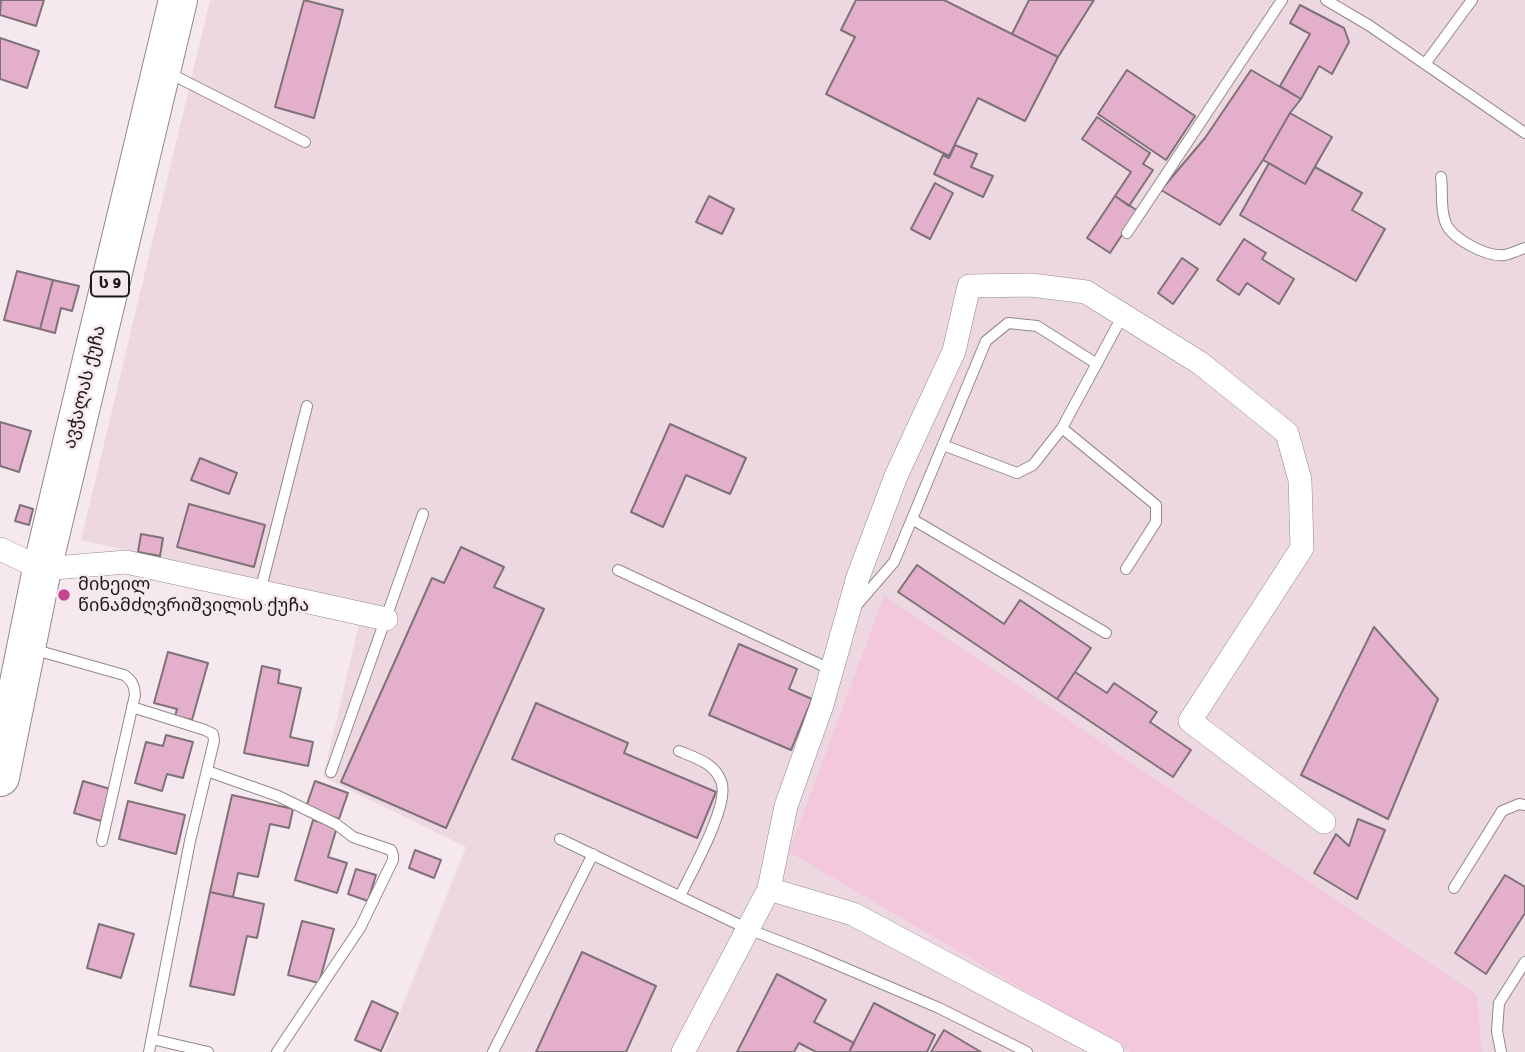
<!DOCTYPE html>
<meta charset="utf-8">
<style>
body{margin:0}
canvas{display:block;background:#f6e8ef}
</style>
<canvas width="1525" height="1052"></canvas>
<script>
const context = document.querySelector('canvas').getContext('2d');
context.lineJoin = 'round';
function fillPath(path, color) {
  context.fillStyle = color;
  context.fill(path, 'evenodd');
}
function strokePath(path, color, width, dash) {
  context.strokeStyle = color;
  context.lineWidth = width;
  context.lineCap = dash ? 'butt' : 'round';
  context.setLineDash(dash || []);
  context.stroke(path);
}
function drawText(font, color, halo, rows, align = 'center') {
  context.font = font + ' Signika,"Noto Sans Georgian",sans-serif';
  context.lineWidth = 5;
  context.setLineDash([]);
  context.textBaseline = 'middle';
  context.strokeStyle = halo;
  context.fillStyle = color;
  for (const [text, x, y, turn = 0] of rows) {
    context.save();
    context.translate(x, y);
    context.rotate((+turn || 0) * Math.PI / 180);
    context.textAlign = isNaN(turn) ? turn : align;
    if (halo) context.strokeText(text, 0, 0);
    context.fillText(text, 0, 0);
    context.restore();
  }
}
const built = new Path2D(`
 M210 0H1525V1052H384L466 847 323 777 364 603 81 540Z`);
const green = new Path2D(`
 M884 596 1477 995 1482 1052H1130L789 852Z`);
const building = new Path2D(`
 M1 0H44L36 26 0 15Z
 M304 0 343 10 314 118 275 107Z
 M856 0H944L1058 57 1025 121 978 98 949 156 826 94 855 37 841 30Z
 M1029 0H1094L1058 57 1012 34Z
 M1300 5 1344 28 1349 42 1332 74 1319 66 1301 99 1280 86 1310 34 1290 23Z
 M0 38 39 51 27 88 0 79Z
 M1127 70 1195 116 1166 160 1098 114Z
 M1251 70 1301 99 1290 113 1263 160 1220 225 1161 190 1205 138Z
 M1290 113 1332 137 1305 184 1263 160Z
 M1097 117 1150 153 1143 164 1153 170 1129 206 1115 196 1131 172 1082 139Z
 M955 145 977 154 971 167 993 176 983 197 934 174 943 155 949 158Z
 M1269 163 1305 184 1315 167 1362 193 1352 210 1385 229 1356 281 1240 215Z
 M935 183 953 193 930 239 911 229Z
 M709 196 734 209 722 234 696 222Z
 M1115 196 1138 211 1110 253 1087 238Z
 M1244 239 1266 253 1262 259 1294 279 1279 304 1247 283 1239 295 1217 280Z
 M1182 258 1198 269 1173 304 1158 293Z
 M17 271 53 280 40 329 4 320Z
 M53 280 79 286 72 311 61 308 55 333 40 329Z
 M0 422 31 431 19 472 0 466Z
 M670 424 746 458 730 494 686 475 663 527 631 512Z
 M200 458 237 473 229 494 191 480Z
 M189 504 265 525 254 567 177 547Z
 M20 505 33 509 29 525 15 521Z
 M141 534 163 538 160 556 138 552Z
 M461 547 504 567 494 587 544 609 446 828 341 782 432 578 444 583Z
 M917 565 1004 624 1020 600 1091 648 1057 699 898 592Z
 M1374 627 1438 699 1388 819 1301 775Z
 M739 644 797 669 789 689 812 699 791 750 709 715Z
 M168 652 208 663 192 720 175 716 177 709 154 703Z
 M262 666 280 670 278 683 301 688 290 737 313 742 308 766 244 753Z
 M1075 672 1107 693 1114 683 1157 712 1150 722 1191 750 1173 777 1057 699Z
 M536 703 628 743 624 753 716 792 697 838 512 759Z
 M166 735 193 742 183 778 167 774 162 791 135 783 146 742 163 746Z
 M83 781 110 789 101 821 74 813Z
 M315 781 348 793 339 819 306 807Z
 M232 795 293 809 289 828 270 824 258 877 238 873 233 897 210 892Z
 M128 801 185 815 176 854 119 839Z
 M1358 819 1385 830 1357 899 1314 873 1336 834 1349 846Z
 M313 820 337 827 328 857 347 863 337 893 295 880Z
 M415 850 441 860 434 878 409 868Z
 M356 869 376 875 368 901 348 894Z
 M1505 875 1525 887V913L1486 974 1455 953Z
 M210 892 264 904 257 938 247 936 234 995 190 986Z
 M302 921 334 929 319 983 288 975Z
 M99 924 134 934 121 978 87 968Z
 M582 952 656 986 626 1052H536Z
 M777 974 826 1000 814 1022 854 1043 849 1052H816L799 1043 794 1052H737Z
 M372 1001 398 1013 381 1051 355 1040Z
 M874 1003 935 1035 927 1052H849Z
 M944 1030 981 1052H931Z`);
const lane = new Path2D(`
 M1326 0 1370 26 1525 133
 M1425 64 1472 0
 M167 72 305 142
 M1441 177C1443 191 1440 207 1445 221 1450 238 1486 257 1504 255 1511 254 1518 250 1525 248
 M1127 233 1282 0
 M1062 428 1156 505V522L1126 569
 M943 445 1017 473 1033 465 1062 428 1123 315
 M912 519 1106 633
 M618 570 832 670
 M260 592 307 406
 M855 607 894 562 986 341 1008 323 1037 326 1097 364
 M32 649 124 675C132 680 134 685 135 695L102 841
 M132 707 205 730 213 734 214 741 190 841 149 1052
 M679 751C696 758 714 763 721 781 731 803 691 873 680 896
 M207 771 278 796 336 824 353 837 391 850 393 855V860L360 928 277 1052
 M331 772 423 514
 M560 839 748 929 812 954 939 1008 1027 1052
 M1454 888 1502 811 1519 804 1525 805
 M152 1039 208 1052
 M493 1052 593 854
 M1501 1052 1497 1031 1499 1003 1525 962`);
const street = new Path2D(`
 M0 549 42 569 126 562 386 619
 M769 889 786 806 822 705 858 577 896 476 954 351 969 286 1031 285 1086 292 1200 363 1287 433 1300 480 1302 548 1190 721 1324 822
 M683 1052 769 889 853 914 1112 1052`);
const highway = new Path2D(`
 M0 777 42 569 178 0`);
const markers = [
 [64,595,7,"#c44592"]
];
const shields = [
 [110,284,38]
];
const shieldNames = [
 ["ს 9",110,284]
];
const streetNames = [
 ["ავჭალას ქუჩა",85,387,-76]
];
const poiNames = [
 ["მიხეილ",78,585],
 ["წინამძღვრიშვილის ქუჩა",78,606]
];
fillPath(built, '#edd8e2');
fillPath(green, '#f3c8dd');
fillPath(building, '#e3afca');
strokePath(building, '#7e7278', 2);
strokePath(lane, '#94888e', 12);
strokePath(street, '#94888e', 24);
strokePath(highway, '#94888e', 40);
strokePath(lane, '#fff', 10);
strokePath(street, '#fff', 23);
strokePath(highway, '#fff', 38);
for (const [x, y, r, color] of markers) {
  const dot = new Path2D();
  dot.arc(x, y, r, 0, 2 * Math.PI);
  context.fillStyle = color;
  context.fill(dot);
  strokePath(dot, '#f6e8ef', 2.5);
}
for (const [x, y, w] of shields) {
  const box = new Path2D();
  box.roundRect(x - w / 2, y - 12.5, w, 25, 5);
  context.fillStyle = '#f6e8ef';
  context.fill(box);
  strokePath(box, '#1d191b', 2);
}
drawText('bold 16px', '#1d191b', null, shieldNames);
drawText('18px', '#1d191b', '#f6e8ef', streetNames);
drawText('18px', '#1d191b', '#f6e8ef', poiNames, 'left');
</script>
